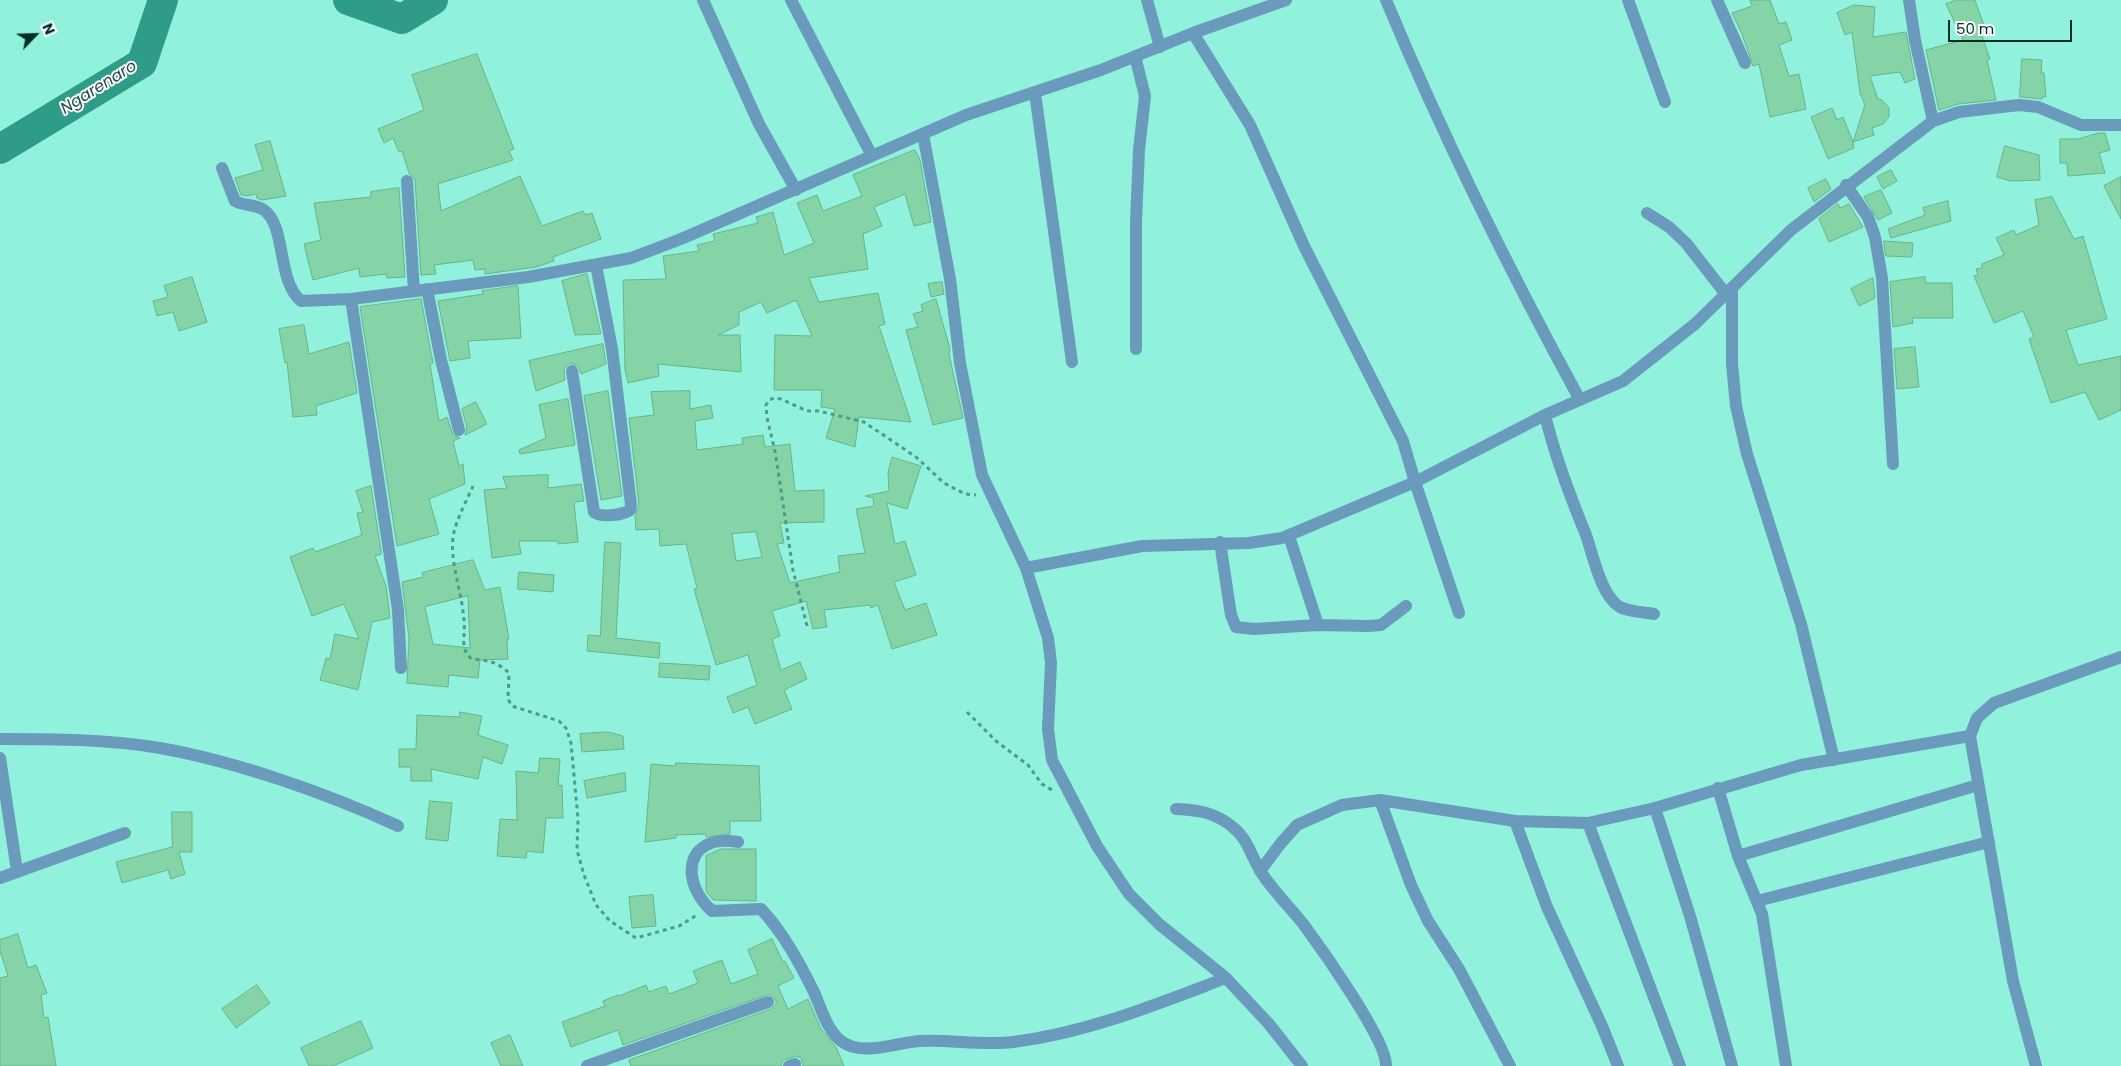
<!DOCTYPE html>
<style>
body{margin:0}
#map{position:relative;width:2121px;height:1066px;overflow:hidden;background:#90f1dd;font-family:Poppins,sans-serif}
canvas{display:block}
.north{position:absolute;left:10px;top:10px;width:50px;height:50px;-webkit-text-stroke:4px #fdfdfd;paint-order:stroke;rotate:66deg;font-size:14px;font-weight:700;line-height:20px;text-align:center;color:#002d26}
.north::after{content:'';display:block;margin:auto;width:18px;height:22px;background:#002d26;clip-path:polygon(50% 0,100% 100%,50% 72%,0 100%)}
.scale{position:absolute;left:1948px;top:20px;width:124px;height:22px;box-sizing:border-box;border:2px solid #002d26;border-top:0;padding-left:6px;font-size:15px;line-height:18px;white-space:nowrap;color:#002d26;-webkit-text-stroke:4px #fdfdfd;paint-order:stroke}
</style>
<div id="map">
<canvas width="2121" height="1066"></canvas>
<div class="north">N</div>
<div class="scale">50 m</div>
</div>
<script>
const context = document.querySelector('canvas').getContext('2d');
context.lineJoin = 'round';
function strokePath(path, color, width, dash) {
  context.strokeStyle = color;
  context.lineWidth = width;
  context.lineCap = dash ? 'butt' : 'round';
  context.setLineDash(dash || []);
  context.stroke(path);
}
function fillPath(path, color) {
  context.fillStyle = color;
  context.fill(path, 'evenodd');
}
function drawText(font, color, halo, rows, align = 'center') {
  context.font = font + ' Poppins,sans-serif';
  context.lineWidth = 4;
  context.setLineDash([]);
  context.textBaseline = 'middle';
  context.strokeStyle = halo;
  context.fillStyle = color;
  for (const [text, x, y, turn = 0] of rows) {
    context.save();
    context.translate(x, y);
    context.rotate((+turn || 0) * Math.PI / 180);
    context.textAlign = isNaN(turn) ? turn : align;
    if (halo) context.strokeText(text, 0, 0);
    context.fillText(text, 0, 0);
    context.restore();
  }
}
const river = new Path2D(`
 M348 0 402 19 433 0
 M0 149 142 63 163 0`);
const building = new Path2D(`
 M1750 0H1770L1779 24 1786 22 1792 40 1779 45 1789 76 1799 74 1806 109 1770 117 1759 64 1753 66 1742 34 1732 13 1752 6Z
 M1957 0H1975L1985 28 1980 30 1990 59 1987 60 1996 100 1958 104 1939 110 1926 50 1963 40 1946 4Z
 M1854 5 1875 7 1873 37 1906 32 1915 79 1905 83 1900 72 1870 76 1878 99 1882 100 1889 108V117L1883 124 1872 128 1874 135 1853 142 1854 148 1828 159 1811 117 1832 108 1837 120 1843 117 1853 142 1865 105 1860 93 1852 32 1845 35 1837 13Z
 M477 54 514 149 509 151 513 160 438 184 441 211 520 176 542 226 583 211 585 215 592 213 601 239 553 257 554 261 536 267 485 274V269L475 270 473 260 434 265 436 274 421 275 415 180 409 173 402 151 399 152 393 138 384 143 378 129 424 110 412 75Z
 M2022 59 2042 60 2041 73H2044L2046 97H2042V99L2020 97Z
 M2099 133H2105L2110 150 2099 153 2105 173 2068 176 2067 163H2060V139H2078Z
 M270 141 286 196 262 200 257 198 256 194 247 196 241 195 235 178 263 170 255 145Z
 M2005 146 2039 155 2040 180 2011 181 1997 177Z
 M915 150 920 160 931 222 914 226 905 194 874 207 882 226 863 234 868 269 809 278 819 302 878 293 885 324 879 326 911 422 859 417 855 447 826 438 835 409 821 407 822 390H774L775 335 812 336 796 300 767 313 761 302 739 312V325L718 335H740L741 372 658 364 659 376 628 383 625 370 623 280 666 279 663 256 699 251 697 245 715 241 713 234 758 223 756 217 773 212 784 255 814 243 797 203 817 195 823 211 862 196 853 175Z
 M1891 170 1897 181 1883 189 1877 177Z
 M2121 177V219L2104 186Z
 M1826 179 1831 189 1814 202 1808 188Z
 M399 188 405 277 387 278 386 274 360 277 359 268 313 280 304 244 321 240 314 203 371 197V192Z
 M1881 190 1892 213 1878 220 1864 197Z
 M2052 197 2074 239 2083 236 2107 319 2066 330 2078 365 2121 356V410L2099 420 2085 392 2051 403 2029 339 2034 337 2023 311 1994 323 1974 276 1978 275 1976 269 1982 268V264L2004 255 1996 238 2014 230 2016 235 2039 225 2035 200Z
 M1948 201 1951 221 1891 238 1888 229 1925 215 1923 208Z
 M1838 204 1840 208 1849 204 1863 227 1829 242 1819 219Z
 M1884 241 1913 243 1912 257 1886 256Z
 M587 274 601 334 575 335 562 281Z
 M192 277 207 322 179 331 173 312 157 316 153 301 168 297 164 286Z
 M1925 277 1926 283H1952L1953 318H1912L1913 323 1893 327 1890 282Z
 M1873 278 1875 298 1859 306 1851 289Z
 M942 282 944 294 931 297 928 284Z
 M518 286 521 338 468 341 470 358 450 361 438 301 483 294 482 291Z
 M421 299 433 363 430 364 439 421 447 417 453 435 460 438 453 441 459 466 463 464 465 484 429 499 439 534 397 546 360 307Z
 M936 299 950 349 949 354 963 418 933 425 906 330 918 327 913 314 923 311 921 305Z
 M304 325 309 354 349 342 357 393 316 406 317 415 293 417 287 362 285 363 279 329Z
 M603 344 606 364 581 374 578 366 570 363 564 369 565 380 536 391 529 361Z
 M1915 347 1919 387 1897 389 1894 349Z
 M608 391 622 496 601 500 584 396Z
 M690 391V409L711 405 713 418 695 421 697 450 743 444 742 438 763 435 765 447 790 444 795 491 824 490V522L780 523 784 543 777 544 790 583 840 572 838 556 865 553 856 509 874 506 873 498 865 496 889 491 888 472 892 457 921 466 907 509 887 503 895 544 905 541 916 575 894 582 905 610 926 603 937 635 892 649 878 605 871 608 870 605 824 610 827 627 813 629 806 601 772 611 780 636 772 639 781 670 800 662 807 679 784 690 792 709 755 724 748 707 733 713 727 697 757 685 748 655 716 665 694 589 697 588 686 544 660 546 659 529 636 530 635 516 639 504 629 418 654 415 651 392ZM756 532 762 557 736 561 732 534Z
 M568 399 575 445 520 454 519 450 546 438 539 405Z
 M476 402 487 424 465 435 467 428 462 409Z
 M548 475V488L581 484 584 501 574 502 578 542 558 544V541H519L521 554 492 558 484 490 507 488 503 477Z
 M371 486 381 551V554L375 556 386 586 390 618 372 622 358 690 320 680 326 658 330 659 335 634 359 639 344 604 312 616 290 557 313 548 315 552 362 535 357 513 363 512 356 491Z
 M605 542 621 543 616 638 660 643 659 658 587 651 588 635 600 636Z
 M473 560 485 590 500 587 509 639H507L508 659 480 660 478 678 449 675 448 687 407 683 409 638 402 582 423 577 422 573ZM468 596 470 648 433 644 425 607Z
 M519 572 554 575 553 592 518 589Z
 M660 663 710 666 709 680 659 677Z
 M460 712 482 716 478 735 508 745 502 764 483 757 478 779 431 769 432 781H411V767H399V749H416L417 715 459 717Z
 M608 732 623 736 624 749 582 752 580 734Z
 M540 758 560 759 558 786 562 785 563 818H546L543 853 527 851 526 858 497 856 500 819 517 820 516 771 538 773Z
 M676 763 759 766 761 821H730V834L706 837V834L676 835V838L645 842 651 764 675 766Z
 M625 773 626 791 587 798 584 781Z
 M430 801 452 803 448 841 426 839Z
 M172 812H192V852H179L185 874 171 879 168 870 122 883 116 862 172 847Z
 M721 849H756V901L713 900 708 894 706 890V856Z
 M653 895 656 926 632 928 629 897Z
 M18 934 28 968 36 965 47 993 41 995 44 1018 48 1017 56 1066H0V978L8 976 0 951V940Z
 M772 939 783 962 785 961 794 978 778 986 788 1009 808 999 821 1029 836 1047 844 1066H803L801 1058 796 1056 783 1060 781 1066H631L629 1060 771 1009 776 1004V1000L769 994 623 1045 618 1030 571 1047 562 1022 605 1006 603 1001 618 995 619 996 646 985 649 992 666 986 669 994 698 983 693 971 722 960 731 984 758 974 748 950Z
 M257 985 270 1003 236 1028 222 1009Z
 M361 1021 373 1048 333 1066H309L301 1048Z
 M510 1035 523 1066H501L491 1043Z`);
const path = new Path2D(`
 M473 486C467 500 458 516 454 532 447 561 467 602 464 635 463 644 464 654 472 659 487 660 498 662 509 673L508 699 512 706 559 721 566 728 571 743 578 819 577 850 584 875 596 905 610 921 636 938 679 926 697 915
 M807 626 793 570 775 451 767 418 766 405 769 400 774 398 781 399 807 411H819L864 422 916 457 944 483 965 494 976 495
 M967 712 996 741 1028 765 1042 784 1052 790`);
const street = new Path2D(`
 M703 0 759 124 796 190
 M791 0 872 156
 M1147 0 1160 47
 M1386 0C1443 137 1509 270 1580 400
 M1628 0 1665 102
 M1717 0 1745 63
 M1909 0 1915 40 1933 121
 M1193 33 1250 125 1304 246 1403 441 1415 482 1459 613
 M1135 56 1145 96 1139 150 1136 222V349
 M1035 93 1072 362
 M923 134 950 279 960 363 982 475 1026 568 1048 638 1051 663 1048 729 1052 760 1097 846 1129 894 1159 924 1226 978 1269 1024 1302 1066
 M222 168 235 201C243 206 256 204 264 210 287 227 276 279 301 301L351 299 528 277 631 258 681 239 966 115 1101 70 1193 33 1286 0
 M407 181 414 291
 M1846 185 1868 217 1875 237 1882 278 1893 464
 M1647 213 1669 227 1686 243 1725 293
 M1732 288V364L1736 406 1747 454 1801 624 1834 760
 M427 289 441 360 459 430
 M351 299 398 610 401 668
 M572 371 594 512C600 518 623 515 630 510L631 505 612 349 596 265
 M1545 415C1555 457 1570 496 1586 535 1593 555 1601 596 1620 607 1629 612 1644 612 1654 614
 M1289 536 1318 625
 M1220 542 1231 615 1236 627 1254 629 1318 625 1368 626 1381 625 1406 606
 M1026 568 1142 546 1249 543 1282 538 1415 482 1545 415 1623 381 1695 324 1791 230 1933 121 1959 112 2019 105 2038 107 2081 125H2121
 M0 739C53 739 108 739 160 748 238 762 326 793 398 826
 M0 758 17 871
 M1718 788 1738 856 1762 914 1786 1066
 M1380 800 1411 885 1428 921 1459 969 1510 1066
 M1655 808 1690 916 1732 1066
 M1176 809C1200 810 1217 813 1235 829 1248 840 1252 858 1261 872 1273 891 1290 907 1304 925 1321 948 1388 1042 1386 1066
 M1515 821 1547 907 1602 1026 1618 1066
 M1588 823 1680 1066
 M738 842C685 833 679 881 712 911L761 909C783 932 800 964 814 992 821 1008 827 1030 841 1041 862 1057 895 1043 919 1041 950 1039 981 1046 1013 1042 1087 1033 1157 1004 1226 978
 M1738 856 1978 785
 M1260 871 1281 843 1297 825 1342 805 1380 800 1515 821 1588 823 1655 808 1801 765 1970 736
 M0 878 125 833
 M1757 901 1989 842
 M587 1066 768 1002
 M789 1066 795 1064
 M2036 1066 2013 981 1970 736 1977 718 1994 703 2121 657`);
const waterNames = [
 ["Ngarenaro",99,88,-32]
];
strokePath(river, '#2f9c89', 30);
fillPath(building, '#85d4a8');
strokePath(building, '#68b38a', 1);
strokePath(path, '#509a8c', 3, [4, 4]);
strokePath(street, '#6a9bbc', 12);
drawText('italic 16px', '#204d45', '#fdfdfd', waterNames);
</script>
